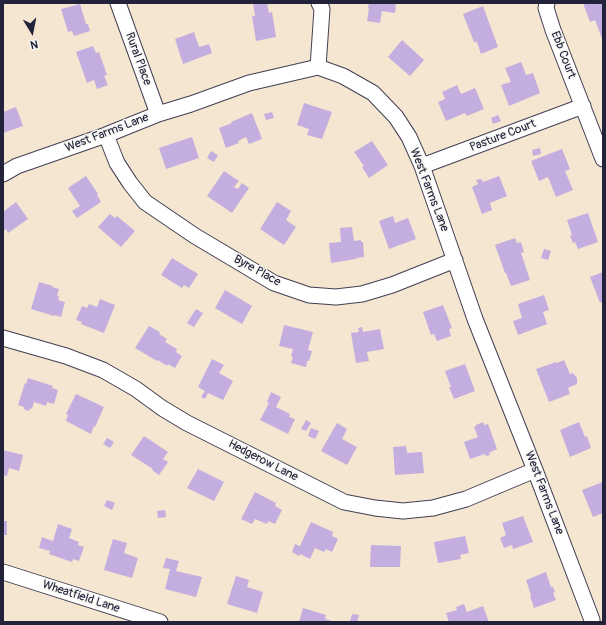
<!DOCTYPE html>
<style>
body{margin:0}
#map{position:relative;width:606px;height:625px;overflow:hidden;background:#f4e6d1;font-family:Pangolin,sans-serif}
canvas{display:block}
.frame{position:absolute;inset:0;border:4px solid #22223b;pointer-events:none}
.north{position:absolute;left:12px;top:12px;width:40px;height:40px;-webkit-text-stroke:3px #f6f6f2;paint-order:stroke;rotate:170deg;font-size:11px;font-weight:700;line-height:16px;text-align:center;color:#22223b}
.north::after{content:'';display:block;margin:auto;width:14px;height:18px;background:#22223b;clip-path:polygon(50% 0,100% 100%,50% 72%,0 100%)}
</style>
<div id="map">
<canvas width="606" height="625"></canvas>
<div class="frame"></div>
<div class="north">N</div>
</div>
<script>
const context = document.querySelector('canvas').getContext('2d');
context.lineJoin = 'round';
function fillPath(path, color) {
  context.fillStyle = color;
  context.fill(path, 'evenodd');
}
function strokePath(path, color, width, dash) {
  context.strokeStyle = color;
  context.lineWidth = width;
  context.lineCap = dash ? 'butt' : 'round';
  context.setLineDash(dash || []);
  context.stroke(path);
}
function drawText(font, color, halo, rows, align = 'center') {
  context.font = font + ' Pangolin,sans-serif';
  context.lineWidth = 3;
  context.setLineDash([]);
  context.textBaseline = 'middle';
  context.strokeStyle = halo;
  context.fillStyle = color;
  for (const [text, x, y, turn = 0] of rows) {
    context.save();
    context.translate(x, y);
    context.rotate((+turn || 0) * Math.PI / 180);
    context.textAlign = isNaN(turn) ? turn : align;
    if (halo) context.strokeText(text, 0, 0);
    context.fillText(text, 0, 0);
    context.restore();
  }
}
const building = new Path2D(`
 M253 3H267L269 13 272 12 276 37 256 41 252 16H255Z
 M369 3H396L395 13 382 11 380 23 367 21 369 9 368 8Z
 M583 3H603V41L595 20 590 22Z
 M80 4 86 24H88L90 31 74 36 72 31 68 32 61 9Z
 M483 6 498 47 481 54 477 42H474L463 14Z
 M194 32 199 47 209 44 212 53 183 64 175 39Z
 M402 40 424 60 410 76 388 57Z
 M93 46 96 53 99 52 107 75 104 76 108 85 97 89 94 80 87 83 76 52Z
 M521 62 526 75 533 73 540 93 509 106 501 85 511 82 505 68Z
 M457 85 461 94 475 88 484 109 467 116 465 113 446 121 438 102 445 99 442 92Z
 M304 103 332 112 325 131 322 139 307 135 309 129 297 125Z
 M16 107 23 126 3 133V112Z
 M272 112 274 118 266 120 264 114Z
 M252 113 262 139 249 144 246 137 238 141 239 143 226 148 219 128 232 123 231 122Z
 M498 115 501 121 493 124 491 118Z
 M192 137 199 158 166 169 159 148Z
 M372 141 388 165 369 178 362 167 364 166 354 152Z
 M540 148 541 154 533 156 532 150Z
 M562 149 570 169 565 171 573 190 556 197 548 177 539 181 531 161Z
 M211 151 218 155 214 162 207 158Z
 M224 171 239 181 234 187 238 189 242 183 249 188 232 213 207 196Z
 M86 176 98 194 97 195 101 202 77 218 72 211 80 206 68 188Z
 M499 176 507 196 490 203 492 210 482 214 472 187 478 184 476 180 481 179 483 182Z
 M16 202 28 219 8 233 6 229 3 231V212Z
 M277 202 291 211 286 220 296 227 284 245 260 229Z
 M588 213 598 242 578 249 575 242 573 243 570 236 572 235 567 220Z
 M110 214 115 218 117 216 135 231 121 247 98 227Z
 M393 216 395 223 408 218 416 239 389 249 379 221Z
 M352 227 354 241 361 240V242H363L364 257 356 258V259L331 263 329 243 341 242 340 228Z
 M515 238 517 243 521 242 524 252 521 253 530 280 511 286 506 273H505L495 245Z
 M544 249 551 251 548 260 541 258Z
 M172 258 198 274 189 288 184 285 182 288 161 275Z
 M603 272V301L600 303 590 277Z
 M39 282 53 286 52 287 59 289 57 296H59L58 300 65 302 61 317 54 315V316L31 309Z
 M225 290 252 306 242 324 215 308Z
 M544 295 549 310 543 312 547 324 518 335 513 321 522 318 518 304Z
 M100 299 115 305 104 333 81 324 82 322 76 320 82 306 87 308 89 304 97 307Z
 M443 305 452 328 449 329 451 336 437 341 434 334 431 335 423 312Z
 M196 309 203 313 194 327 187 323Z
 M284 325 313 332 308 350 312 351 309 361H307L306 367 291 363 293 357 291 356 293 349 279 346Z
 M149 326 160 332 159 334 167 339 165 342 177 349 176 352 182 356 175 368 168 364 167 366 158 360 157 361 135 348Z
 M362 327 363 332 380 329 384 349 367 352 369 361 356 363 351 333 359 332 358 328Z
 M212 359 224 365 219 373 233 381 223 400 208 393 205 399 201 397 205 391 198 387Z
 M564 360 570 374 573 373 577 378V384L568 388 570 394 549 402 536 369 556 362 557 363Z
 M465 364 475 391 454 399 449 387H451L445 371Z
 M28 378 53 386 52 388 58 390 54 404 47 402 46 406 34 402 32 409 30 408 29 411 24 409V407L18 405 25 383 26 384Z
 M271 392 281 397 276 407 290 414 289 417 295 419 288 434 260 420 269 403 267 402Z
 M76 394 104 407 95 427 94 426 91 434 66 421 68 415 66 414Z
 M306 420 311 423 306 431 301 429Z
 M483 422 484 425 488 424 497 449 489 453 490 455 486 456 485 454 470 459 464 442 478 437 474 427 476 426V425Z
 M579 422 585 437 587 436 591 448 570 457 560 430Z
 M337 423 347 429 342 439 357 447 347 465 321 451Z
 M311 428 319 431 315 439 308 436Z
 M144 436 168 452 163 459 168 462 159 475 152 470 153 469 131 455Z
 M107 438 114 442 110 448 103 444Z
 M406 446 407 453 422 452 424 473 395 475 393 447Z
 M3 450 23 455 19 471 9 468 7 476 3 475Z
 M198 469 224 482 214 501 187 488Z
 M603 482V513L593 517 582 490Z
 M255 492 276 503 275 506 282 510 275 524 268 521 267 524 255 519 252 524 241 519Z
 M107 500 115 503 112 510 104 506Z
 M165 510 166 517 158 518 157 511Z
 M523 516 533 542 513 549 512 545 504 548 500 538 506 535 502 523Z
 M3 521H7V535H3Z
 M311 522 333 532 332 536 338 539 332 552 326 549 324 552 315 548 310 559 300 554 299 556 292 552 295 544 300 546Z
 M58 524 72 529 69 538 79 542 78 545 84 547 79 561 73 559 72 562 49 554 50 551 39 548 42 537 53 541Z
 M465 536 469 553 460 555 461 559 438 563 434 542Z
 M113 539 127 543 124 553 138 558 132 578 104 570Z
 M371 545 401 546 400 567H370Z
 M166 558 179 561 176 571 202 577 196 597 165 589 170 569 163 568Z
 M546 572 551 587H553L555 592 553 593 556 600 534 608 530 596 531 595 526 580Z
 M236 576 249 580 247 587 263 592 257 613 227 604Z
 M464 604 467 612 483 606 489 622H449L446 613 457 610 456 607Z
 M303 608 326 615 325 619 332 621 331 622H299Z
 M352 614 359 615 357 622H350Z`);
const minor = new Path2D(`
 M118 3 158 114
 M547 3 546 8 553 30 603 159
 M318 67 322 9 319 3
 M106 135 117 163 130 183 145 202 195 236 274 283 309 295 336 297 362 294 392 285 455 260
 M422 166 583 106
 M3 174 17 166 106 135 158 114 191 104 249 83 318 67 343 76 373 93 396 117 409 137 422 166 475 319 535 470 592 620
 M3 338 66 356 103 370 136 389 162 408 187 423 344 502 375 508 403 511 433 508 466 499 535 470
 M3 572 160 622`);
const streetNames = [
 ["Ebb Court",563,55,69],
 ["Rural Place",138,59,70],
 ["West Farms Lane",107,133,-21],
 ["Pasture Court",503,136,-21],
 ["West Farms Lane",429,190,69],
 ["Byre Place",257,271,29],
 ["Hedgerow Lane",263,461,27],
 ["West Farms Lane",544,493,69],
 ["Wheatfield Lane",81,597,18]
];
fillPath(building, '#c3aedf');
strokePath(minor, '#423f52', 17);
strokePath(minor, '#fff', 15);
drawText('12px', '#22223b', '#f6f6f2', streetNames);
</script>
